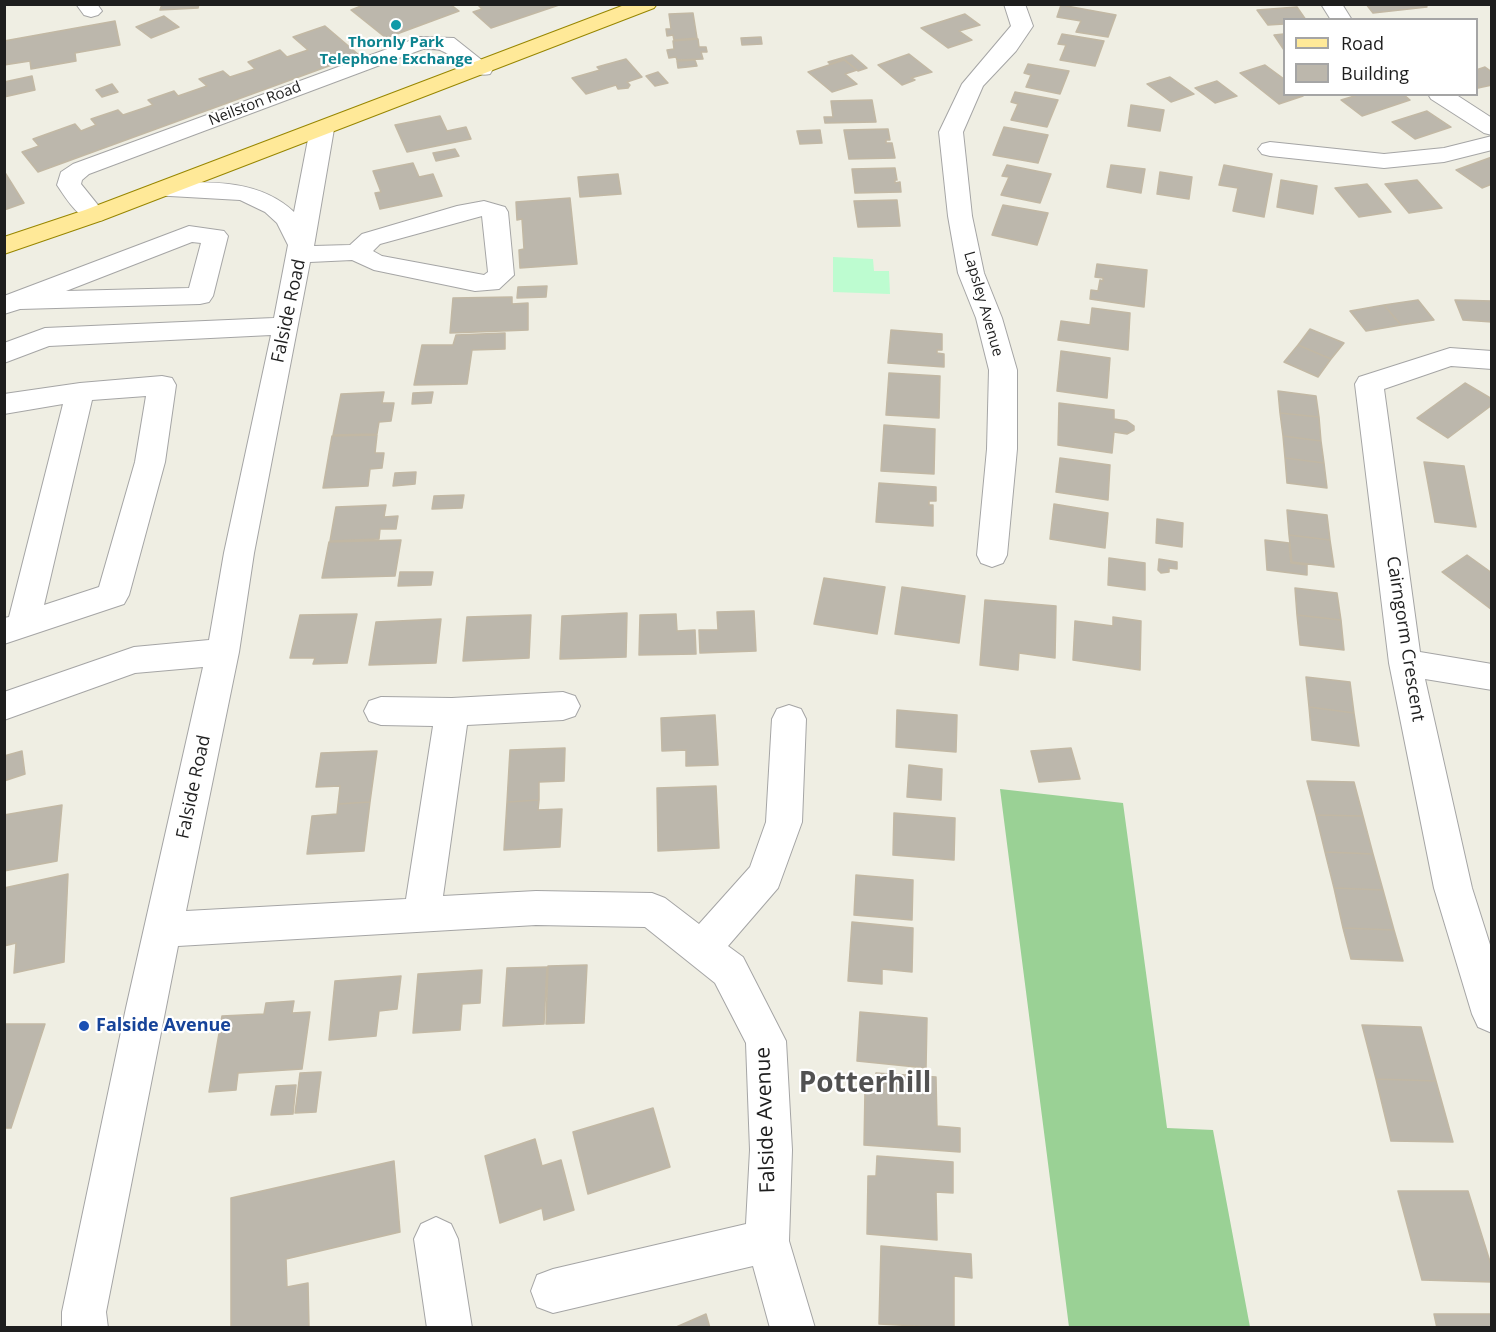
<!DOCTYPE html>
<style>
body{margin:0}
#map{position:relative;width:1496px;height:1332px;overflow:hidden;background:#efeee3;font-family:"Open Sans",sans-serif}
canvas{display:block}
.frame{position:absolute;inset:0;border:6px solid #1e1e1e;pointer-events:none}
.legend{position:absolute;left:1283px;top:18px;width:195px;height:78px;box-sizing:border-box;background:#fff;border:2px solid #a5a5a5;margin:0;padding:8px 10px;list-style:none;font-size:18px;color:#1e1e1e}
.legend li{display:flex;align-items:center;gap:12px;height:30px}
.legend b{width:30px;border:2px solid #a5a5a5}
</style>
<div id="map">
<canvas width="1496" height="1332"></canvas>
<div class="frame"></div>
<ul class="legend">
<li><b style="height:8px;background:#ffe998"></b>Road</li>
<li><b style="height:16px;background:#bcb7ac"></b>Building</li>
</ul>
</div>
<script>
const context = document.querySelector('canvas').getContext('2d');
context.lineJoin = 'round';
function fillPath(path, color) {
  context.fillStyle = color;
  context.fill(path, 'evenodd');
}
function strokePath(path, color, width, dash) {
  context.strokeStyle = color;
  context.lineWidth = width;
  context.lineCap = dash ? 'butt' : 'round';
  context.setLineDash(dash || []);
  context.stroke(path);
}
function drawText(font, color, halo, rows, align = 'center') {
  context.font = font + ' "Open Sans",sans-serif';
  context.lineWidth = 4.5;
  context.setLineDash([]);
  context.textBaseline = 'middle';
  context.strokeStyle = halo;
  context.fillStyle = color;
  for (const [text, x, y, turn = 0] of rows) {
    context.save();
    context.translate(x, y);
    context.rotate((+turn || 0) * Math.PI / 180);
    context.textAlign = isNaN(turn) ? turn : align;
    if (halo) context.strokeText(text, 0, 0);
    context.fillText(text, 0, 0);
    context.restore();
  }
}
const forest = new Path2D(`
 M1000 789 1123 803 1167 1128 1213 1130 1250 1327H1069Z`);
const park = new Path2D(`
 M833 257 873 259 874 271H889L890 294 833 292Z`);
const building = new Path2D(`
 M162 4H199L198 8 160 10Z
 M366 4H450L459 11 386 38 351 10Z
 M477 4H562L491 28 473 12 482 9Z
 M1366 4H1425L1427 7 1373 13Z
 M1061 5 1116 15 1108 37 1076 32 1081 21 1057 17Z
 M1297 7 1306 20H1284V24L1268 25 1257 10Z
 M693 13 697 38 674 40 673 35 667 36 666 29H671L669 14Z
 M965 14 980 25 959 31 972 40 948 48 921 28Z
 M164 16 179 27 151 38 136 27Z
 M115 21 120 45 75 53 76 61 31 69 30 61 4 65V41Z
 M325 26 359 55 38 172 22 152 39 146 33 139 75 124 81 131 96 125 91 119 118 110 123 115 153 105 148 100 174 91 178 96 207 86 199 79 223 71 230 77 255 69 248 62 280 50 287 57 308 50 293 37Z
 M1062 34 1104 41 1095 66 1060 60 1066 45 1058 44Z
 M1284 34V50L1274 35Z
 M761 37 762 44 742 45 741 38Z
 M698 39 699 47H706L707 52H701L703 59 677 60 676 57 669 58 667 50 674 49 673 41Z
 M909 54 932 72 911 78 915 80 902 85 878 65Z
 M852 55 867 68 858 71 844 59 830 64 828 62Z
 M626 59 642 77 627 82 630 85 628 88 618 89 616 85 586 94 572 78 600 70 597 67Z
 M695 60 697 66 678 68 677 61Z
 M844 60 857 70 845 74 857 84 832 92 808 72Z
 M1028 64 1069 71 1060 94 1026 87 1031 75 1024 73Z
 M1265 65 1284 79V94L1303 96 1279 104 1240 73Z
 M1485 67 1492 72V85L1478 88 1476 70Z
 M658 72 668 83 655 86 646 76Z
 M32 76 35 90 4 97V82Z
 M1170 77 1194 94 1171 102 1147 84Z
 M1217 81 1237 96 1215 103 1195 88Z
 M112 84 118 92 102 97 96 90Z
 M1015 92 1058 100 1047 127 1011 120 1018 104 1011 102Z
 M1361 94H1403L1410 100 1362 116 1341 100Z
 M872 100 876 122 825 123 824 117H833L831 101Z
 M1131 105 1164 110 1160 131 1128 126Z
 M1427 111 1451 127 1415 139 1392 122Z
 M440 116 447 131 466 127 471 139 407 152 395 125Z
 M1004 127 1048 135 1038 163 993 155Z
 M888 129 890 140H886V143H892L895 158 849 159 844 130Z
 M820 130 822 143 800 144 797 131Z
 M455 149 459 156 436 161 433 153Z
 M1492 157V184L1482 188 1456 170Z
 M413 163 419 177 433 174 442 196 380 209 375 193 381 192 373 171Z
 M1007 165 1051 174 1040 203 1001 195 1009 177 1002 176Z
 M1111 165 1145 169 1141 193 1107 187Z
 M1224 165 1272 174 1264 217 1233 211 1238 188 1219 185Z
 M895 168 897 180H895V183L900 182 901 192 855 193 852 169Z
 M4 171 24 203 4 210Z
 M1160 172 1192 177 1189 199 1157 194Z
 M618 174 621 194 580 197 578 177Z
 M1281 180 1317 186 1313 214 1277 207Z
 M1417 180 1442 208 1409 213 1385 184Z
 M1367 184 1391 212 1359 217 1335 188Z
 M570 198 577 264 520 268 519 250 524 249 522 219 517 220 516 202Z
 M897 200 900 226 858 227 854 201Z
 M1003 205 1048 213 1037 245 992 235Z
 M1097 264 1147 270 1144 307 1090 299 1091 290 1098 291 1100 280 1103 281V278L1095 277Z
 M547 286 546 297 517 298 518 287Z
 M512 297V304L528 303V330L450 333 453 298Z
 M1418 300 1434 320 1401 325 1384 305Z
 M1455 300 1492 301V322L1463 320Z
 M1384 305 1401 325 1366 331 1350 311Z
 M1092 308 1130 313 1128 350 1058 340 1061 321 1090 325Z
 M1310 329 1344 343 1331 359 1298 345Z
 M891 330 942 334V350H937V353L944 354V367L888 363Z
 M505 333V349L472 350 467 384 414 385 422 345H453L456 335Z
 M1298 345 1331 359 1318 377 1284 362Z
 M1061 351 1110 358 1107 398 1057 391Z
 M889 373 940 376 939 418 886 415Z
 M1465 383 1492 399V405L1448 438 1417 418Z
 M1278 391 1316 396 1319 417 1280 413Z
 M384 392 382 403H394L391 421 379 422 377 434 333 435 341 394Z
 M433 392 431 403 412 404 413 393Z
 M1059 403 1114 410V419L1127 421 1134 426V430L1127 434 1114 432 1112 453 1058 445Z
 M1280 413 1319 417 1321 441 1283 436Z
 M884 425 935 429 934 474 881 471Z
 M377 435 375 453H384L382 468 370 469 368 486 323 488 332 436Z
 M1283 436 1321 441 1324 463 1285 458Z
 M1060 458 1110 465 1108 500 1056 492Z
 M1285 458 1324 463 1327 488 1287 483Z
 M1424 462 1464 466 1476 527 1435 522Z
 M416 472 415 484 393 486 395 473Z
 M879 483 936 487V501H929V505H933V526L876 522Z
 M464 495 462 508 432 509 434 496Z
 M1054 504 1108 513 1105 548 1050 539Z
 M386 505 384 517 398 516 396 529H380L379 539 330 541 336 507Z
 M1287 510 1327 515 1330 540 1289 535Z
 M1157 519 1183 523 1182 547 1156 543Z
 M1289 535 1330 540 1334 567 1292 562Z
 M401 540 395 576 322 578 329 542Z
 M1265 540 1289 543 1291 563 1307 565V575L1267 570Z
 M1467 555 1492 573V610L1442 572Z
 M1109 558 1145 563V590L1108 585Z
 M1159 559 1177 562V569L1169 568V572L1161 573 1158 570Z
 M400 572H433L431 585 398 586Z
 M824 578 885 587 877 634 814 624Z
 M902 587 965 596 959 643 895 634Z
 M1295 588 1337 593 1341 620 1297 615Z
 M985 600 1056 606 1055 658 1019 653 1018 670 980 665Z
 M754 611 756 651 700 653 699 630H718L717 612Z
 M627 613 626 657 560 659 562 616Z
 M357 614 347 663 313 664 315 658H290L300 615Z
 M676 614 677 631 695 630 696 654 639 655 640 615Z
 M531 615 529 658 463 661 467 617Z
 M1297 615 1341 620 1344 650 1300 645Z
 M1113 617 1141 621 1140 670 1073 660 1075 621 1113 626Z
 M441 619 436 663 369 665 376 622Z
 M1306 677 1350 682 1354 713 1309 707Z
 M1309 707 1354 713 1359 746 1312 740Z
 M897 710 957 715 956 752 896 747Z
 M715 715 718 765 686 766V750L662 751 661 718Z
 M565 748 564 781 539 782V800L507 802 510 750Z
 M1071 748 1080 779 1039 782 1031 751Z
 M22 751 25 774 4 781V756Z
 M377 751 370 802 338 804 340 786 316 787 321 753Z
 M909 765 942 769 941 800 907 797Z
 M1307 781 1354 782 1363 816 1316 815Z
 M716 786 719 848 658 851 657 788Z
 M539 800 538 810 562 809 560 847 504 850 507 802Z
 M370 802 364 851 307 854 312 816 337 814 338 804Z
 M62 805 57 861 4 871V815Z
 M894 813 955 818 954 860 893 855Z
 M1316 815 1363 816 1373 854 1325 852Z
 M1325 852 1373 854 1383 890 1334 888Z
 M68 874 64 962 14 973 16 943 4 946V888Z
 M856 875 913 880 912 920 854 915Z
 M1334 888 1383 890 1394 930 1343 928Z
 M852 922 913 928 912 972 882 969V984L848 981Z
 M1343 928 1394 930 1403 961 1351 959Z
 M587 965 584 1023 546 1024 548 966Z
 M547 967 544 1024 503 1026 507 968Z
 M482 970 480 1003 462 1004 460 1030 413 1033 418 974Z
 M401 976 397 1009 379 1011 376 1036 329 1040 335 981Z
 M294 1001 292 1013 310 1012 302 1069 238 1073 236 1090 209 1092 222 1016 264 1014 266 1003Z
 M860 1012 927 1018 926 1068 857 1061Z
 M4 1024H45L11 1128H4Z
 M1362 1025 1421 1027 1436 1081 1376 1079Z
 M321 1072 316 1112 295 1113 300 1073Z
 M876 1073 936 1077 937 1126 960 1128V1152L864 1145 865 1090H876Z
 M1376 1079 1436 1081 1453 1142 1391 1141Z
 M296 1085 293 1114 271 1115 276 1086Z
 M653 1108 670 1167 588 1194 573 1132Z
 M535 1139 542 1166 561 1160 574 1210 544 1220 542 1208 500 1223 485 1156Z
 M877 1156 953 1162V1193L936 1192 937 1240 867 1234 868 1176H876Z
 M394 1161 400 1232 286 1259 287 1287 308 1283 309 1328H231V1198Z
 M1398 1191H1468L1492 1268V1282L1422 1280Z
 M881 1246 971 1254 972 1278 954 1276V1328L879 1324Z
 M706 1314 710 1328H674Z
 M1434 1314H1492V1328H1437Z`);
const minor = new Path2D(`
 M76 4H97L102 11 98 15 91 17 84 15Z
 M1004 4H1025L1033 26 1016 51 983 86 963 132 972 216 984 273 1002 318 1017 370V449L1007 555 1003 563 992 567 981 563 977 555 987 449 989 370 976 318 958 273 948 216 939 132 962 84 1011 26Z
 M1321 4H1342L1352 20H1331Z
 M420 37 454 38 493 69 490 74C469 79 459 58 442 51 437 48 429 49 423 49L89 174 82 180 81 184 106 215 103 220C82 226 68 201 57 185L61 172 73 164Z
 M1428 94H1455L1492 118V135L1484 133 1431 99Z
 M322 122 330 124 334 129 314 246 350 245 362 234 457 206 484 201 505 207 508 212 514 275 499 289 475 291 374 270 352 260 310 262 254 553 239 652 186 911 406 899 433 726 381 725 369 721 364 711 369 701 381 697 452 698 563 692 575 696 580 706 575 716 563 720 467 725 443 896 536 891 652 893 665 898 699 924 750 867 766 822 772 719 777 709 789 705 801 709 806 719 802 822 778 888 728 946 743 957 786 1041 792 1150 789 1241 815 1328H770L753 1266 553 1313 537 1307 531 1291 537 1275 553 1269 746 1224 750 1150 746 1043 715 983 645 927 536 925 178 946 106 1312 108 1328H62V1312L126 1008 203 667 135 673 4 720V692L134 647 209 640 224 553 271 335 49 346 4 363V343L45 328 274 318 288 245 277 223 265 212 240 200 152 195 149 190 152 185 161 183C208 182 258 178 294 212L310 129 314 124ZM482 216 488 272 484 275 382 256 373 251 380 244Z
 M1492 136V150L1444 162 1384 168 1270 156 1262 154 1258 149 1262 144 1270 142 1384 154 1444 148Z
 M189 226 224 231 228 236 213 296 209 302 200 304 20 309 4 314V296ZM192 242 201 243 189 288 66 291Z
 M1450 348 1492 351V369L1451 366 1384 389 1420 652 1492 664V690L1425 679 1472 888 1492 951V1033L1478 1027 1472 1014 1434 888 1389 663 1355 384 1359 377Z
 M162 376 172 378 176 385 165 462 129 595 124 604 4 644V618L9 617 63 404 4 414V394L80 383ZM146 396 135 462 99 587 44 605 92 400Z
 M436 1217 451 1224 458 1239 472 1328H427L414 1239 421 1224Z`);
const major = new Path2D(`
 M627 4H657L654 8 103 220 4 254V237L85 210Z`);
const markers = [
 [396,25,6,"#0f9aa8"],
 [84,1026,6,"#1a4fb4"]
];
const farCulturenames = [
 ["Thornly Park",396,43],
 ["Telephone Exchange",396,60]
];
const farStreetnames = [
 ["Neilston Road",255,104,-21],
 ["Lapsley Avenue",983,304,74]
];
const streetNames = [
 ["Falside Road",289,311,-78],
 ["Cairngorm Crescent",1405,639,81],
 ["Falside Road",194,787,-78]
];
const transitNames = [
 ["Falside Avenue",96,1026]
];
const nearStreetnames = [
 ["Falside Avenue",766,1120,-92]
];
const nearDistrictnames = [
 ["Potterhill",865,1084]
];
fillPath(forest, '#9ad195');
fillPath(park, '#bdfcd0');
fillPath(building, '#bcb7ac');
strokePath(building, '#c2b8a4', 1.5);
strokePath(minor, '#a5a5a5', 2);
strokePath(major, '#978600', 2);
fillPath(minor, '#fff');
fillPath(major, '#ffe998');
for (const [x, y, r, color] of markers) {
  const dot = new Path2D();
  dot.arc(x, y, r, 0, 2 * Math.PI);
  context.fillStyle = color;
  context.fill(dot);
  strokePath(dot, '#fff', 2);
}
drawText('bold 15px', '#0d838f', '#fff', farCulturenames);
drawText('15px', '#1e1e1e', '#fff', farStreetnames);
drawText('18px', '#1e1e1e', '#fff', streetNames);
drawText('bold 18px', '#164399', '#fff', transitNames, 'left');
drawText('21px', '#1e1e1e', '#fff', nearStreetnames);
drawText('bold 28px', '#515151', '#fff', nearDistrictnames);
</script>
